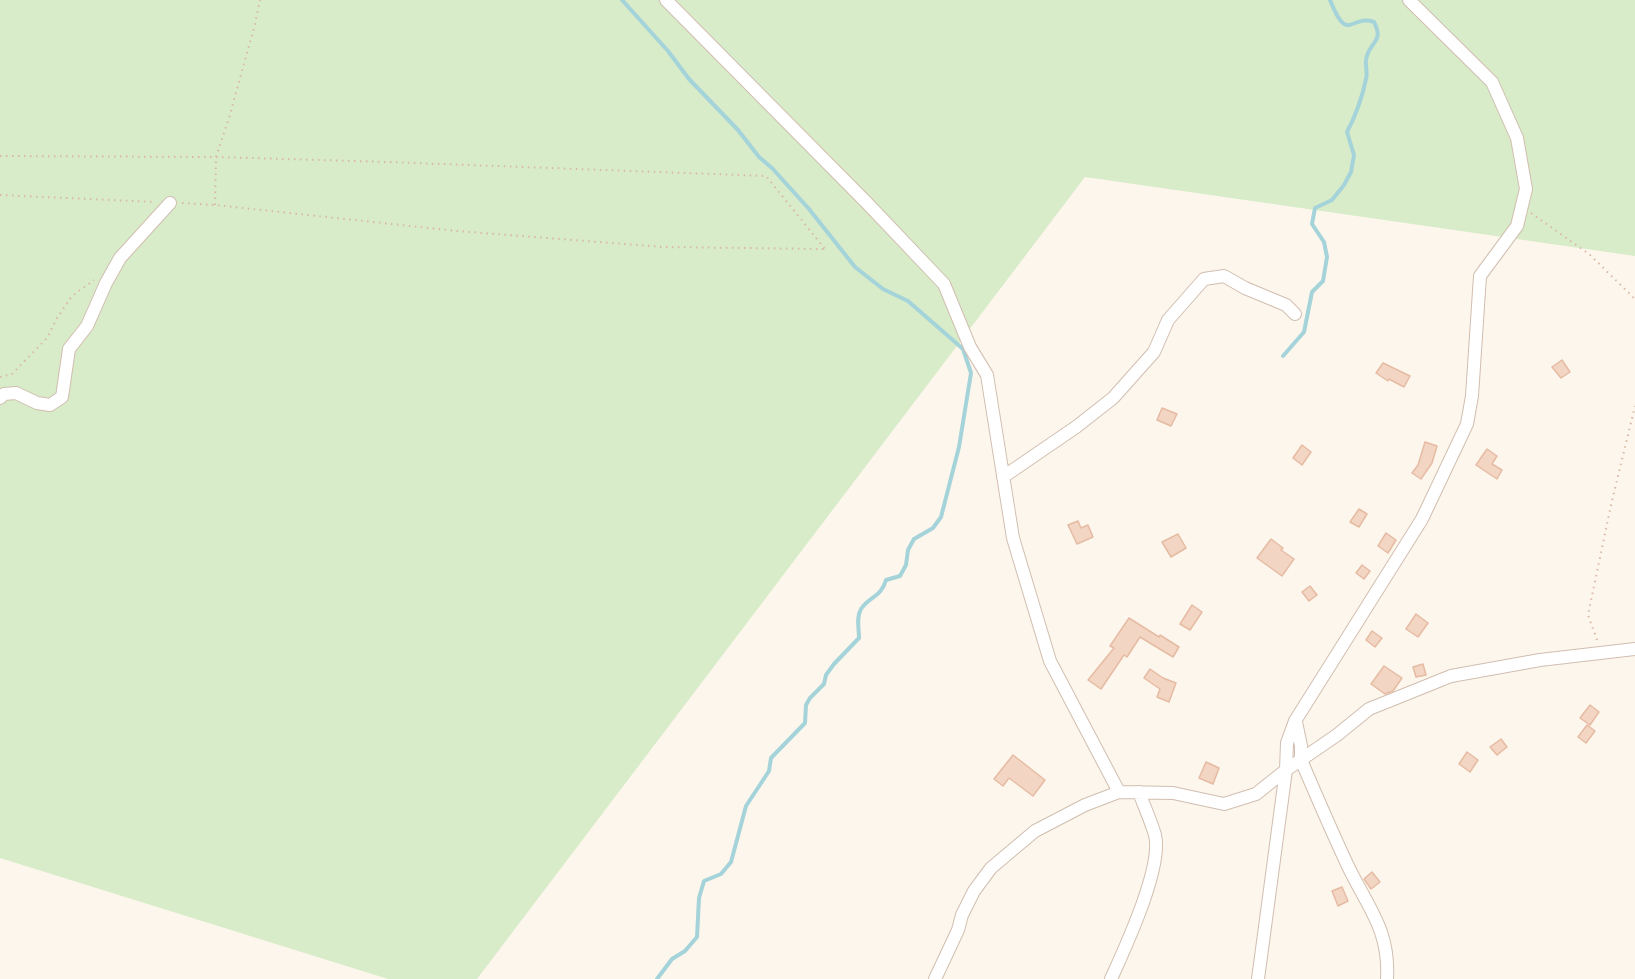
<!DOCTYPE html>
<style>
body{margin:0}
canvas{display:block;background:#fdf6ec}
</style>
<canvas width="1635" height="979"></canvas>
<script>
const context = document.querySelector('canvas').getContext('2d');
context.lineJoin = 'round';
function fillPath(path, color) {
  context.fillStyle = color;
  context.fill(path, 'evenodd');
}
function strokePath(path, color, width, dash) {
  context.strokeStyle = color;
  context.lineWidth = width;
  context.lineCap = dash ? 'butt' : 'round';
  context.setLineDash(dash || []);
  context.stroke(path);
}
const green = new Path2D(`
 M0 0H1635V256L1085 177 477 979H388L0 858Z`);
const stream = new Path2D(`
 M622 0 668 51 689 79 738 130 759 157 772 168 809 209 855 267 883 289 908 301 963 349 971 373 959 447 941 517 933 528 914 539 908 550 906 565 900 576 886 580C881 598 869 596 861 609 856 617 859 629 859 638L834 664 826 675 824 684 810 698 806 705 805 723 771 758 769 771 746 806 731 862 721 874 704 881 699 898 697 937 685 951 672 959 657 979
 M1283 356 1304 332 1312 292 1323 281 1327 257 1324 242 1312 224 1315 208 1332 200 1344 185 1351 172 1354 155 1347 132C1356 115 1362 98 1366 79 1368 73 1365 66 1366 60 1368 42 1385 43 1374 22 1350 14 1348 45 1330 0`);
const building = new Path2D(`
 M1562 360 1570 372 1561 378 1552 367Z
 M1383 363 1410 376 1404 387 1389 379 1388 381 1376 373Z
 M1162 408 1177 414 1171 426 1157 420Z
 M1425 442 1437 446 1432 463 1421 479 1412 473 1418 465Z
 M1302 445 1311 452 1302 465 1293 458Z
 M1487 449 1497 456 1492 464 1502 470 1497 479 1476 465Z
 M1359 509 1367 514 1359 527 1350 522Z
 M1078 521 1081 528 1088 525 1093 537 1077 544 1068 525Z
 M1386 533 1396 540 1388 553 1378 546Z
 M1178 534 1186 548 1171 557 1162 542Z
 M1271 539 1283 548 1281 550 1294 559 1282 576 1257 558Z
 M1362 565 1370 571 1364 579 1356 573Z
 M1310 586 1317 595 1309 601 1302 592Z
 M1192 605 1202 612 1190 630 1180 624Z
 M1416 614 1428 623 1418 637 1406 629Z
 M1129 618 1159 637 1160 635 1179 647 1173 657 1140 637 1127 657 1124 655 1101 689 1088 680 1114 648 1110 646Z
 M1372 631 1382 638 1375 647 1366 640Z
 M1423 664 1426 675 1416 677 1413 667Z
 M1384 666 1402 678 1393 691 1385 694 1371 684Z
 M1150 669 1163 678 1176 683 1169 702 1157 697 1160 689 1144 678Z
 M1590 705 1599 712 1590 725 1580 718Z
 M1587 725 1595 731 1586 743 1578 737Z
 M1501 739 1507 747 1497 755 1490 747Z
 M1467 752 1478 760 1470 772 1459 764Z
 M1013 755 1045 780 1033 796 1009 778 1003 786 994 779Z
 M1206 762 1219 768 1213 784 1199 778Z
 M1372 872 1380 882 1371 889 1364 879Z
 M1342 887 1348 901 1338 906 1332 891Z`);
const path = new Path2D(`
 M0 156 216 157 388 162 766 176 825 249
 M0 195 155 202
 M182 203 215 205 457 231 663 247 825 249
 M215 205 216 157 229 118 255 24 260 0
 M1531 213 1589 254 1635 299
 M0 377 12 374 47 338 57 318 72 296 94 280
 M1597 640 1588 615 1611 505 1635 406`);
const minor = new Path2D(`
 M666 0 867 203 944 284 970 347 987 375 1013 538 1050 661 1119 792
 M0 398 4 394 16 393 37 403 50 405 62 397 69 349 87 326 106 283 120 258 170 203
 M1003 477 1076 427 1113 398 1154 352 1168 320 1204 279 1224 276 1245 288 1286 305 1295 314
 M1296 722 1301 746V760C1316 795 1331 830 1347 864 1367 907 1390 929 1387 979
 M935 979 958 930 962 915 974 891 991 868 1035 831 1085 805 1119 792 1173 793 1224 804 1256 794 1286 770 1337 735 1369 709 1451 676 1540 660 1635 649
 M1111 979C1125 948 1163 867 1155 835 1151 821 1144 806 1139 792
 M1258 979 1286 770 1287 743 1295 721 1422 519 1467 424 1472 396 1480 276 1517 226 1526 189 1517 138 1492 82 1409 0`);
fillPath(green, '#d8ecc9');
strokePath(stream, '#a5d3da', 4);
fillPath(building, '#f3d5c3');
strokePath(building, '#e6bba3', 1.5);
strokePath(minor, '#d1beb0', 14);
strokePath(path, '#d9b8a5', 2, [1.5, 4.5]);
strokePath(minor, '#fff', 12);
</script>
